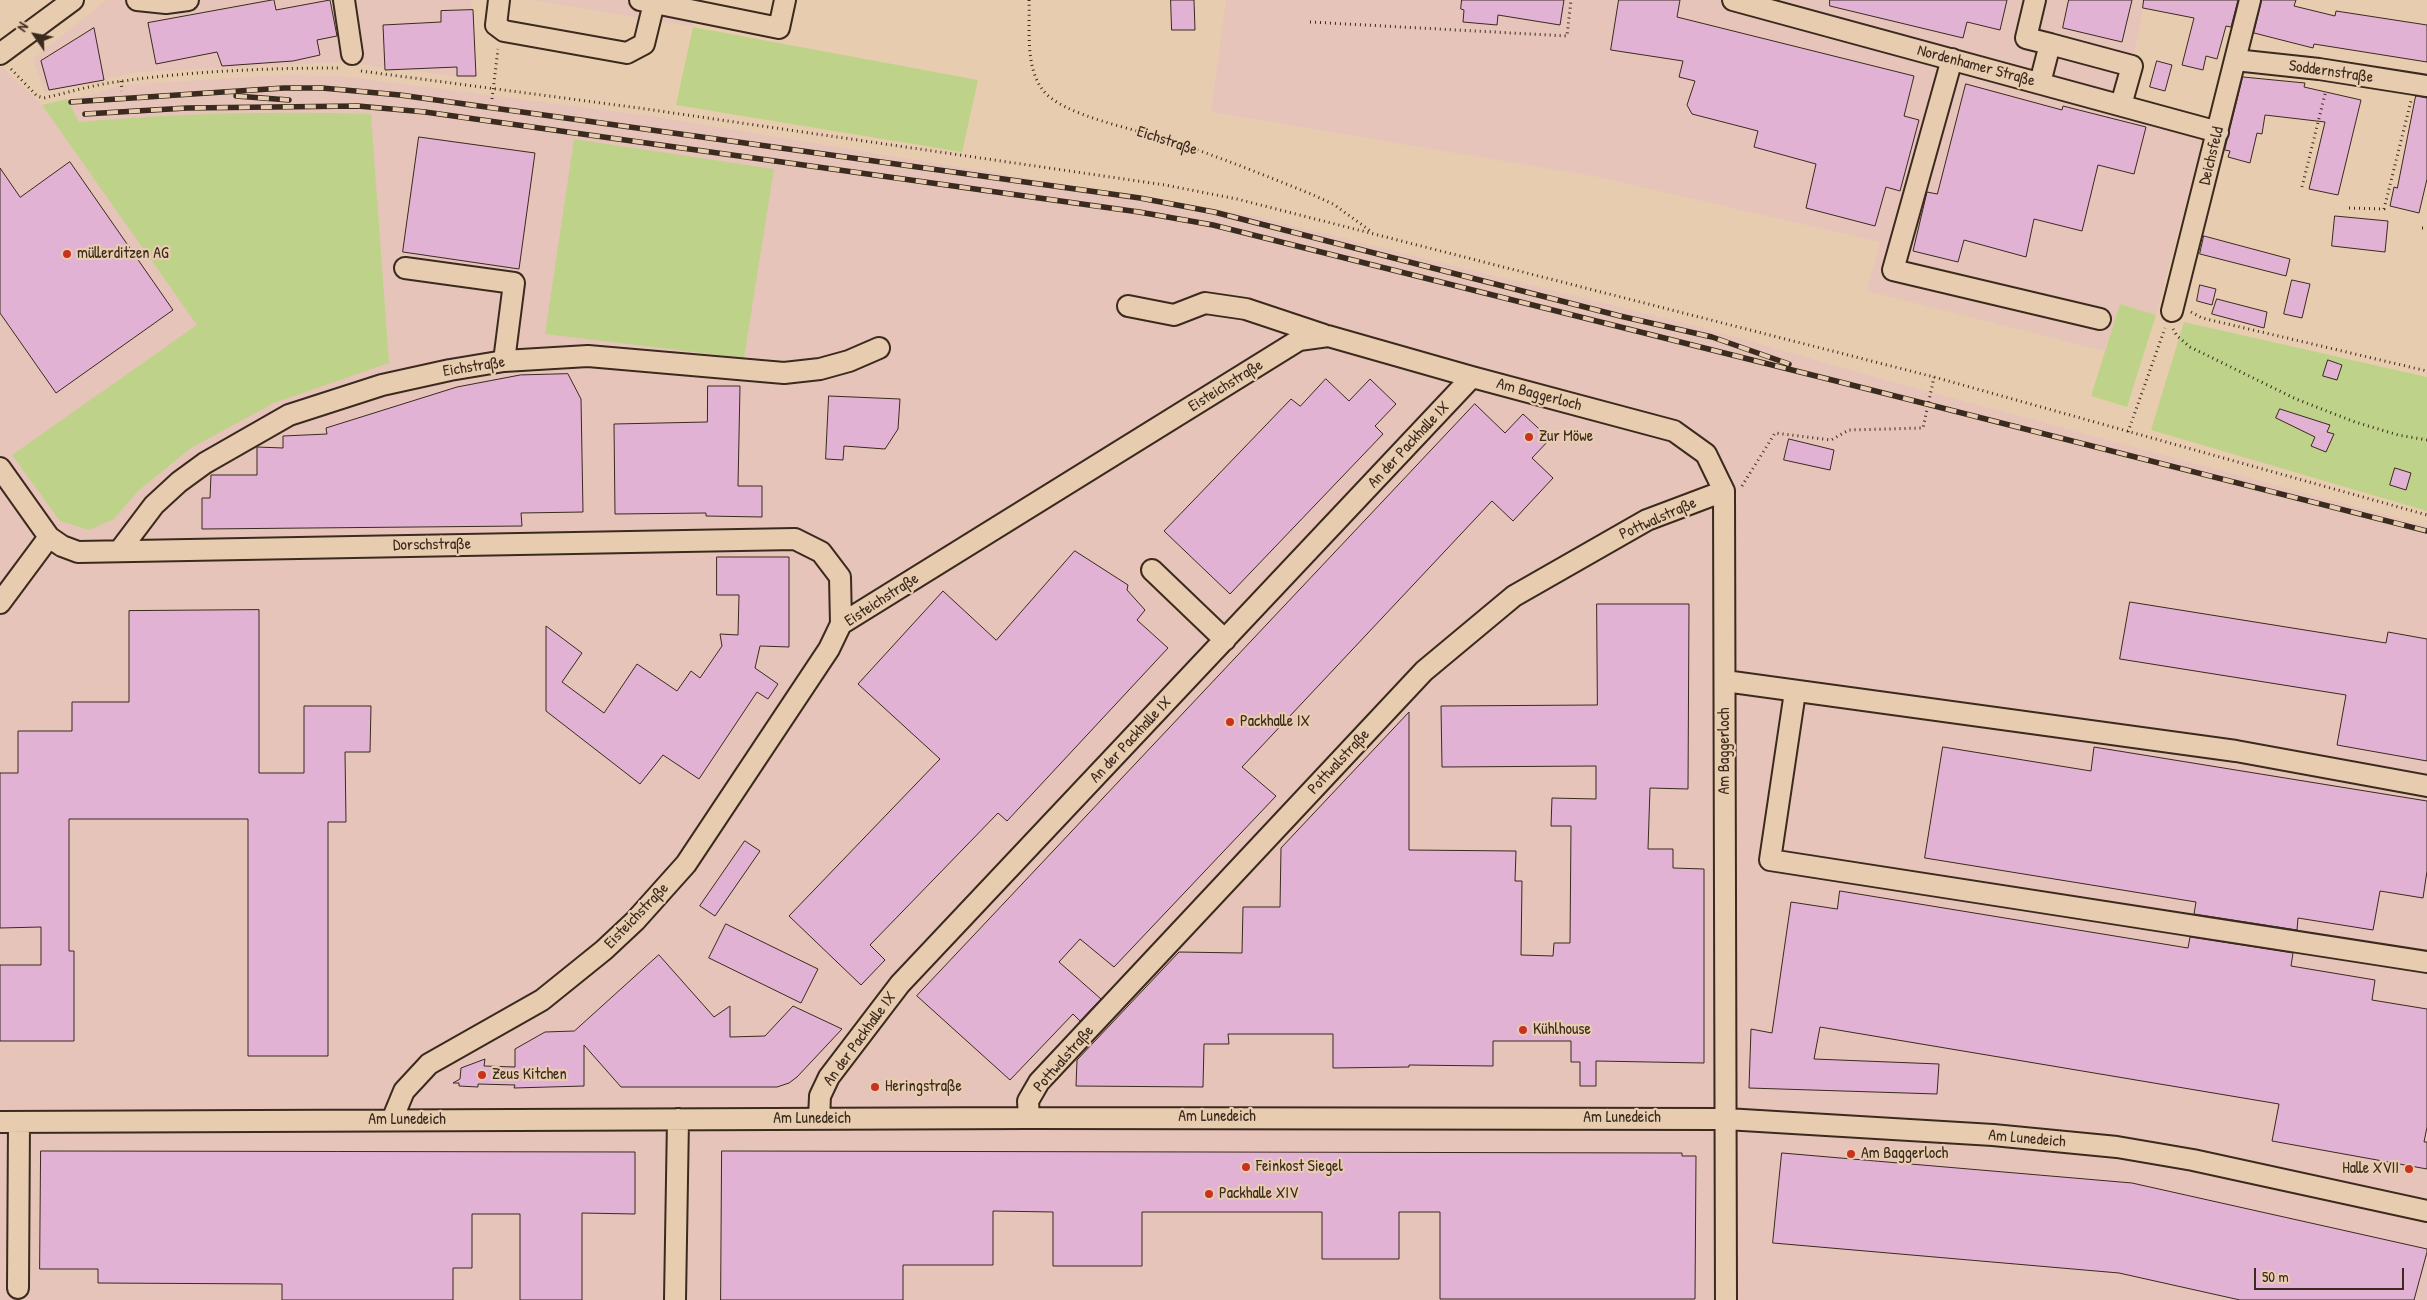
<!DOCTYPE html>
<meta charset="utf-8">
<style>
body{margin:0}
#map{position:relative;width:2427px;height:1300px;overflow:hidden;background:#e8ccaf;font-family:"Patrick Hand",sans-serif}
canvas{display:block}
.north{position:absolute;left:10px;top:10px;width:50px;height:50px;-webkit-text-stroke:4px #e8ccaf;paint-order:stroke;rotate:303deg;font-size:14px;font-weight:700;line-height:20px;text-align:center;color:#3b2a1e}
.north::after{content:'';display:block;margin:auto;width:18px;height:22px;background:#3b2a1e;clip-path:polygon(50% 0,100% 100%,50% 72%,0 100%)}
.scale{position:absolute;left:2254px;top:1268px;width:150px;height:22px;box-sizing:border-box;border:2px solid #3b2a1e;border-top:0;padding-left:6px;font-size:15px;line-height:18px;white-space:nowrap;color:#3b2a1e;-webkit-text-stroke:4px #e8ccaf;paint-order:stroke}
</style>
<div id="map">
<canvas width="2427" height="1300"></canvas>
<div class="north">N</div>
<div class="scale">50 m</div>
</div>
<script>
const context = document.querySelector('canvas').getContext('2d');
context.lineJoin = 'round';
function fillPath(path, color) {
  context.fillStyle = color;
  context.fill(path, 'evenodd');
}
function strokePath(path, color, width, dash) {
  context.strokeStyle = color;
  context.lineWidth = width;
  context.lineCap = dash ? 'butt' : 'round';
  context.setLineDash(dash || []);
  context.stroke(path);
}
function drawText(font, color, halo, rows, align = 'center') {
  context.font = font + ' "Patrick Hand",sans-serif';
  context.lineWidth = 4.5;
  context.setLineDash([]);
  context.textBaseline = 'middle';
  context.strokeStyle = halo;
  context.fillStyle = color;
  for (const [text, x, y, turn = 0] of rows) {
    context.save();
    context.translate(x, y);
    context.rotate((+turn || 0) * Math.PI / 180);
    context.textAlign = isNaN(turn) ? turn : align;
    if (halo) context.strokeText(text, 0, 0);
    context.fillText(text, 0, 0);
    context.restore();
  }
}
const built = new Path2D(`
 M106 0H471L476 79 342 62 139 72 44 92 33 59Z
 M533 0H698L693 27Z
 M1226 0H2145L2122 115 2204 134 2156 315 2120 304 2105 351 1867 291 1880 242 1598 177 1211 112Z
 M2 67 42 105 86 96 122 85 282 75 340 76 643 115 1246 214 1712 330 1867 375 2427 526V1300H0V69Z`);
const green = new Path2D(`
 M693 27 978 80 962 152 676 105Z
 M67 99 79 122C176 113 273 111 371 114L389 363 274 403 191 448 138 491 114 519 89 530 60 521 12 455 197 325 42 105Z
 M574 139 774 169 744 358 545 334Z
 M2120 304 2156 315 2127 407 2091 396Z
 M2184 322 2427 377V511L2151 430Z`);
const building = new Path2D(`
 M274 0 276 10 330 0 337 36 317 40 320 55 293 61 222 66 217 52 156 64 148 23Z
 M1171 0H1194L1195 30H1172Z
 M1462 0H1564L1560 25 1498 15 1497 25 1463 22 1464 10 1461 9Z
 M1619 0H1680L1677 17 1914 76 1904 116 1919 120 1900 191 1886 187 1875 226 1806 208 1816 164 1754 147 1758 131 1692 114 1687 105 1695 81 1679 77 1683 61 1611 50Z
 M1830 0H2007L2000 30 1967 22 1963 38 1830 6Z
 M2069 0H2132L2122 42 2063 28Z
 M2144 0H2238L2231 27 2226 26 2217 59 2206 56 2203 70 2182 65 2194 18 2143 8Z
 M2262 0H2296L2294 6 2335 16 2336 11 2427 25V62L2314 44 2313 48 2254 33Z
 M473 10 476 76H457V67L385 70 383 25 441 22V11Z
 M94 28 104 80 49 90 41 61Z
 M2157 61 2172 65 2165 91 2150 87Z
 M2243 77 2305 83 2304 87 2361 100 2338 195 2309 189 2325 122 2265 115 2262 134 2257 133 2250 163 2228 157 2230 151 2225 150Z
 M1966 84 2062 110 2063 106 2146 127 2134 174 2098 165 2082 231 2034 219 2026 257 1964 240 1958 262 1913 251 1927 192 1937 194Z
 M2416 96 2427 98V179L2419 213 2390 206 2394 187 2397 188Z
 M419 137 535 153 519 269 403 252Z
 M70 162 173 310 56 393 0 313V168L20 197Z
 M2335 216 2388 221 2385 252 2332 246Z
 M2204 236 2290 259 2286 276 2200 254Z
 M2292 280 2310 284 2302 318 2284 314Z
 M2200 285 2216 289 2212 305 2197 301Z
 M2217 299 2267 312 2264 328 2212 314Z
 M2328 360 2342 365 2337 380 2323 376Z
 M568 374 581 399 583 512 521 513 522 526 202 529V498H210L211 475H257V447L283 448V436L327 434 326 428 457 387 520 375Z
 M1326 379 1349 401 1370 379 1396 404 1375 426 1383 434 1230 594 1164 531 1291 399 1300 406Z
 M708 386H740L738 486H762V517L706 516V513L615 514 614 424 707 422Z
 M829 396 900 399 898 429 885 449 844 446 843 460 826 459Z
 M1475 404 1505 433 1523 414 1550 439 1532 458 1553 478 1513 521 1492 501 1242 767 1276 796 1114 967 1080 939 1059 962 1101 999 1080 1021 1073 1014 1010 1080 917 996Z
 M2280 409 2330 425 2327 432 2334 434 2326 452 2311 446 2315 437 2276 418Z
 M1789 439 1834 450 1830 470 1784 460Z
 M2395 468 2411 473 2406 490 2390 485Z
 M1075 551 1128 585 1127 590 1145 610 1137 620 1168 648 1007 821 998 813 870 945 885 960 861 985 789 916 940 759 858 684 943 591 996 640Z
 M717 557H789V647L760 646 755 668 778 684 768 699 757 692 699 779 663 755 640 784 546 711V626L582 653 562 682 604 713 637 664 677 691 691 671 700 678 722 646 720 634 738 635 739 595H717Z
 M2130 602 2386 643 2388 632 2427 639V761L2337 745 2346 695 2120 659Z
 M1597 604H1689L1688 789 1650 788 1648 849H1673V868L1704 869V1063L1596 1061V1086H1580V1062H1571V1041H1493V1066L1409 1065V1067L1333 1068V1034H1228L1229 1044H1204L1203 1087 1076 1086 1077 1060 1179 952 1242 953 1243 907H1280L1281 848 1409 712V850L1516 851 1515 881H1522L1521 955 1553 956 1554 943H1570L1571 826H1551L1552 798 1596 799V766L1442 767 1441 706 1597 705Z
 M259 610V773H304V706H371L370 752H345L346 822H328V1056H248V819H69V951H74V1041H0V965H41V927L0 928V773H18V731H72V702H129V611Z
 M1943 747 2091 771 2094 747 2427 801V871L2423 898 2380 891 2373 930 2298 918 2297 930 2194 914 2196 902 1925 858Z
 M745 841 760 851 715 916 700 906Z
 M1840 891 2188 948 2190 937 2293 953 2291 966 2375 980 2372 1000 2427 1009V1127L2424 1142H2427V1169L2272 1141 2279 1104 1820 1027 1814 1059 1939 1064 1937 1094 1749 1088 1751 1029 1772 1033 1791 902 1837 909Z
 M726 924 818 969 801 1003 709 958Z
 M659 955 714 1017 730 1006V1037L765 1036 793 1006 842 1029 797 1077 789 1083 777 1087H621L584 1045V1086L514 1088 515 1085 478 1084V1087L459 1086V1083H453L460 1079 461 1068 485 1059 484 1066 515 1067V1049L545 1032 574 1031Z
 M41 1151 635 1152V1214L582 1213V1300H520V1214H472V1268H453V1300H282V1284L98 1283V1269H40Z
 M722 1151 1682 1153V1156H1696L1695 1299H1440V1212H1399V1259H1322V1212H1142V1266H1053V1212L993 1211V1265H903V1300H721Z
 M1782 1153 2132 1183 2427 1249V1252L2414 1300H2240L2119 1273 1773 1243Z`);
const path = new Path2D(`
 M1029 0C1030 29 1025 65 1042 89 1061 116 1137 129 1168 140 1217 156 1264 175 1311 194L1333 204 1372 232
 M1310 22 1567 36 1571 0
 M11 69 37 96 44 98C70 92 96 84 123 81 194 71 268 68 340 68
 M361 71 639 108 1165 185 1237 199 1934 377 2427 515
 M121 81 122 91
 M492 99 498 49
 M2302 187 2326 90
 M2349 208 2384 209 2411 101
 M2422 228H2427
 M2191 312 2202 318 2427 371
 M2173 329 2177 336 2190 347 2296 399 2355 422 2398 435 2427 440
 M2128 432 2165 328
 M1742 486 1775 433 1831 440 1849 430 1923 428 1934 377`);
const minor = new Path2D(`
 M137 0 166 3 188 0
 M344 0 352 54
 M499 0 496 25 504 31 627 53 644 44 654 3
 M640 0 779 28 785 0
 M1733 0 2218 132
 M2035 0 2026 38 2050 44
 M0 54 73 0
 M1952 59 1893 270 2100 319
 M2235 60 2319 69 2427 86
 M2040 83 2050 44 2132 66 2121 105
 M405 268 514 283 504 361
 M1128 306 1174 315 1205 303 1246 309 1324 335
 M2172 311 2250 0
 M0 468 49 537 62 546 78 552 795 539 821 552 840 577 841 624
 M120 550 154 505 179 482 205 463 289 415 382 385 450 370 504 361 588 356 784 373 820 369 849 361 879 348
 M1152 570 1225 640
 M0 603 49 537
 M1725 681 2236 751 2427 786
 M1795 692 1770 860 2427 962
 M1029 1118 1028 1101 1039 1082 1424 671 1514 596 1647 520 1724 491
 M819 1119 820 1096 829 1077 900 984 1472 377
 M392 1120 404 1091 429 1064 542 1000 604 950 635 921 686 864 829 649 841 624 1299 340 1328 336 1472 377 1674 431 1706 454 1724 491 1726 1300
 M0 1122 1029 1118 1726 1119 1993 1135 2117 1147 2193 1160 2427 1211
 M18 1288 19 1122
 M675 1300 678 1119`);
const rail = new Path2D(`
 M236 96 289 100
 M71 102 284 88H322L400 95 1140 198 1214 212 1620 316 1712 337 1789 364
 M85 114 187 108 358 106 425 112 1139 212 1213 225 1836 381 2427 531`);
const markers = [
 [67,254,5,"#c8321e"],
 [1529,437,5,"#c8321e"],
 [1230,722,5,"#c8321e"],
 [1523,1030,5,"#c8321e"],
 [482,1075,5,"#c8321e"],
 [875,1087,5,"#c8321e"],
 [1851,1154,5,"#c8321e"],
 [1246,1167,5,"#c8321e"],
 [2409,1169,5,"#c8321e"],
 [1209,1194,5,"#c8321e"]
];
const streetNames = [
 ["Nordenhamer Straße",1976,66,15],
 ["Soddernstraße",2331,72,8],
 ["Eichstraße",1167,141,18],
 ["Deichsfeld",2212,156,-76],
 ["Eichstraße",474,367,-9],
 ["Eisteichstraße",1226,386,-32],
 ["Am Baggerloch",1539,395,15],
 ["An der Packhalle IX",1409,445,-47],
 ["Pottwalstraße",1658,519,-24],
 ["Dorschstraße",432,545,-1],
 ["Eisteichstraße",882,600,-33],
 ["An der Packhalle IX",1131,740,-47],
 ["Am Baggerloch",1725,751,-90],
 ["Pottwalstraße",1339,762,-47],
 ["Eisteichstraße",637,916,-46],
 ["An der Packhalle IX",860,1039,-54],
 ["Pottwalstraße",1064,1059,-49],
 ["Am Lunedeich",1217,1117],
 ["Am Lunedeich",1622,1118],
 ["Am Lunedeich",812,1119],
 ["Am Lunedeich",407,1120],
 ["Am Lunedeich",2027,1139,5]
];
const poiNames = [
 ["müllerditzen AG",77,254],
 ["Zur Möwe",1539,437],
 ["Packhalle IX",1240,722],
 ["Kühlhouse",1533,1030],
 ["Zeus Kitchen",492,1075],
 ["Heringstraße",885,1087],
 ["Am Baggerloch",1861,1154],
 ["Feinkost Siegel",1256,1167],
 ["Halle XVII",2399,1169,"right"],
 ["Packhalle XIV",1219,1194]
];
fillPath(built, '#e6c4ba');
fillPath(green, '#bed389');
fillPath(building, '#e1b2d4');
strokePath(building, '#3b2a1e', 1);
strokePath(minor, '#3b2a1e', 24);
strokePath(path, '#3b2a1e', 3, [1, 4]);
strokePath(minor, '#e8ccaf', 20);
strokePath(rail, '#3b2a1e', 5.5);
strokePath(rail, '#e8ccaf', 4, [11]);
for (const [x, y, r, color] of markers) {
  const dot = new Path2D();
  dot.arc(x, y, r, 0, 2 * Math.PI);
  context.fillStyle = color;
  context.fill(dot);
  strokePath(dot, '#e8ccaf', 2);
}
drawText('16px', '#3b2a1e', '#e8ccaf', streetNames);
drawText('16px', '#3b2a1e', '#e8ccaf', poiNames, 'left');
</script>
